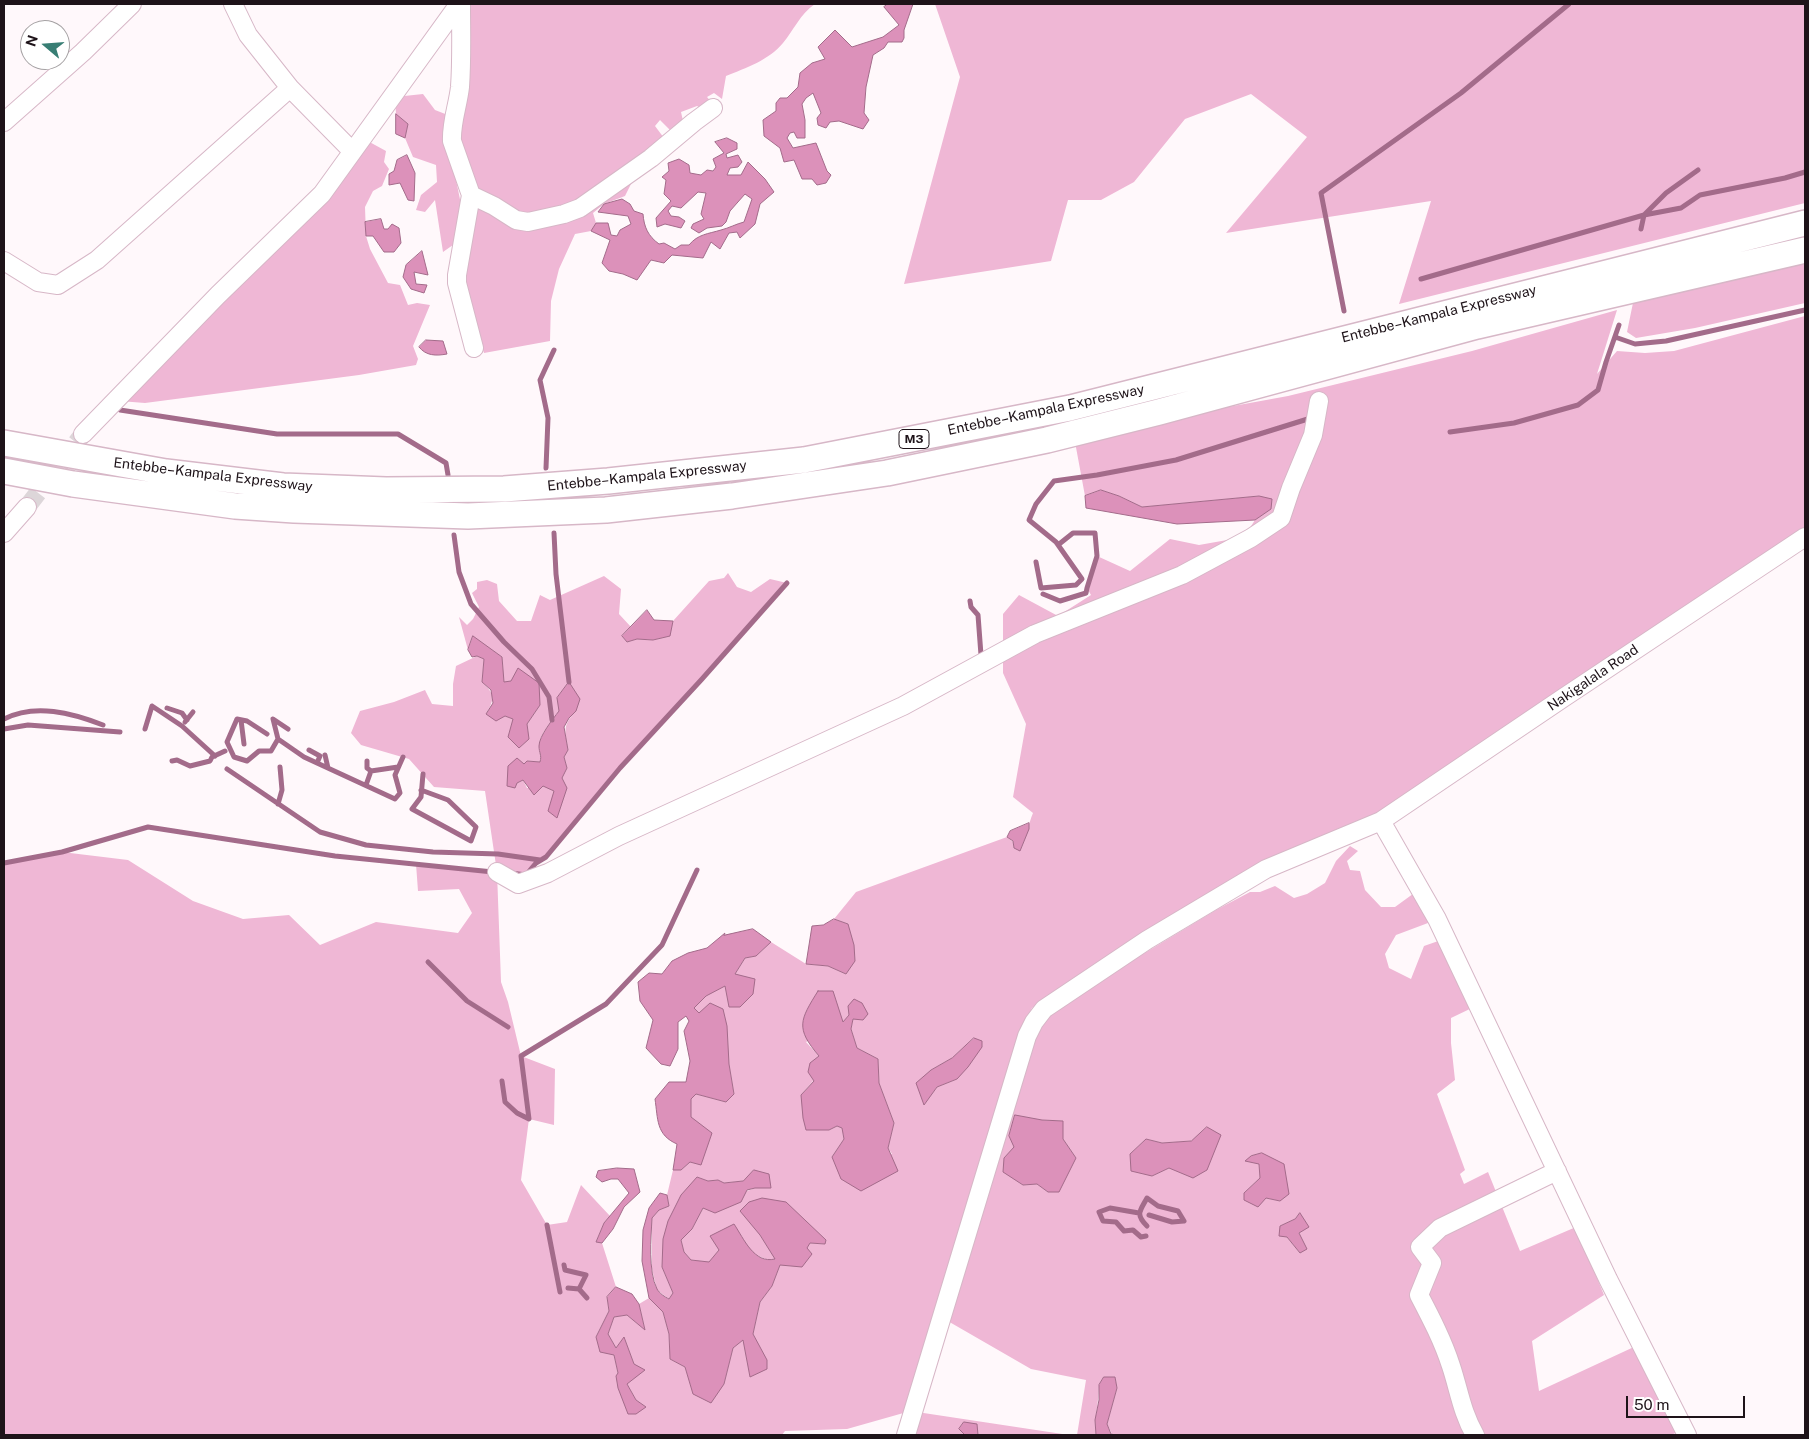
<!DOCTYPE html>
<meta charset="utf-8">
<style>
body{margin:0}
#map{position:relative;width:1809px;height:1439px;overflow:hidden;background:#fff8fb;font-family:"Public Sans",sans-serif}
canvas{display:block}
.frame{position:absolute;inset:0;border:5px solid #1e1319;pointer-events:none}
.north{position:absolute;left:20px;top:20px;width:50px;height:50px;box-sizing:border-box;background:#fff;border:1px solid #a5a1a3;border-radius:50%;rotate:288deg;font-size:14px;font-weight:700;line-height:20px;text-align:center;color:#1e1319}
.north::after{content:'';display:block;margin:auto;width:18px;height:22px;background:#387e74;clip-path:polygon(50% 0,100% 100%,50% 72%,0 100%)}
.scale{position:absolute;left:1626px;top:1396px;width:119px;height:22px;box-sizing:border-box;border:2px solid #1e1319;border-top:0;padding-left:6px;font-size:15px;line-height:18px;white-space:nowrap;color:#1e1319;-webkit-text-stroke:4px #fff;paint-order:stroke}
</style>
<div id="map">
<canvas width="1809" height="1439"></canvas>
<div class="frame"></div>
<div class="north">N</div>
<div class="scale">50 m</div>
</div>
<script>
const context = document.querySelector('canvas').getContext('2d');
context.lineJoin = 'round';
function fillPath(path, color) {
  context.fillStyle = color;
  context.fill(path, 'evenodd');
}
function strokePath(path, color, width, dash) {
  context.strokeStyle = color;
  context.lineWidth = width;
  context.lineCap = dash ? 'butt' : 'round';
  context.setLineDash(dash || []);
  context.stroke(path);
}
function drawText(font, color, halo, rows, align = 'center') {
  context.font = font + ' "Public Sans",sans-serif';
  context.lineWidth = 4;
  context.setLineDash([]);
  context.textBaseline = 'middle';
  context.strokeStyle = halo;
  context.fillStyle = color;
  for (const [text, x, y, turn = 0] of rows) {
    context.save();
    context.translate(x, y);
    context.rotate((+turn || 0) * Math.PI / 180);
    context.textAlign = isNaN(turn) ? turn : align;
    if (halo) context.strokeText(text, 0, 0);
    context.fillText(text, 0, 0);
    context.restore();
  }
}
const green = new Path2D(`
 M466 4H815C800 14 794 30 783 43 769 60 746 68 726 76L722 99 714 93 707 97 716 107 704 110 697 106 681 112 685 130 673 133 660 120 655 126 667 142 634 178 625 196 604 204 593 213 596 223 591 231 575 234 559 269 551 301 550 341 484 353 461 273 477 193 458 134Z
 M935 4H1805V203L1399 304 1431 201 1226 233 1307 137 1251 94 1185 119 1134 182 1101 200H1068L1051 261 904 284 960 77Z
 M423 94 435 110 453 117 456 180 463 214 460 240 443 252 435 200 425 212 416 210 421 195 437 182 436 165 413 157 405 138 408 124 396 114 395 97Z
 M364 139 386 151 384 162 389 169 382 186 373 191 365 207 366 236 370 249 388 283 400 285 408 305 417 303 430 305 413 346 418 359 416 365 359 375 145 403 107 400Z
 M1805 264V303L1695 328 1636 338 1627 332 1634 298Z
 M1617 310 1597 374 1617 351 1645 353 1674 351 1805 316V533L1380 820 1152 934 1032 1008 1022 1029 1030 1045 1043 1021 1050 1014 1085 989 1216 910 1250 892H1260L1275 886 1294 898 1307 894 1325 883 1336 861 1350 846 1358 851 1347 861 1350 870 1360 871 1365 890 1381 907H1395L1417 891 1436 920 1396 935 1385 954 1389 968 1411 979 1424 946 1444 939 1476 1006 1451 1018V1043L1455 1080 1437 1094 1465 1170 1460 1174 1464 1184 1488 1172 1520 1251 1576 1227 1604 1295 1532 1341 1539 1391 1636 1346 1678 1432 1671 1435H1115L1112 1434 1107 1424 1117 1388 1115 1377 1099 1385C1099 1402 1094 1418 1096 1435H1077L1086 1380 1031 1369 946 1320 907 1412 847 1429 785 1431 782 1435H4V863L62 852 128 860 193 901 243 919 289 915 320 945 376 922 458 933 472 913 459 889 418 891 416 864 497 872 485 791 434 787 409 759 361 745 351 733 360 711 394 702 425 690 432 704 453 706V684L456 666 477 656 484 659 482 682C495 694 495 699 486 714L505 716 513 719 519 748 528 739 527 724 540 705 511 682H503L502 657 473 637 468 650 459 617 467 625 473 619 479 607 472 593 477 589V582L487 580 497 584 499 601 517 621H531L540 595 550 600 604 576 621 589 619 614 631 627 622 636 627 642 637 639 653 640 669 636 673 621 709 581 724 578 728 573 737 587 751 592 770 579 787 583 702 679 620 768 546 857 536 863 526 875 497 872 501 982 508 1002 521 1056 555 1069 554 1125 529 1119 521 1180 547 1225 567 1222 581 1185 610 1216 604 1223 596 1242 602 1243 616 1287 607 1297 609 1311 596 1337 614 1355 618 1373V1388L645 1407 636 1400 627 1384 634 1364 624 1338 616 1348 608 1334 614 1317 627 1315 645 1330 639 1304 649 1298 663 1312 669 1334 670 1359 685 1367 694 1394 724 1384 733 1348 743 1339 756 1342 753 1334 760 1302 772 1286 780 1265 806 1248 810 1243 824 1244 786 1203 760 1235 776 1259 768 1260 754 1254 719 1250 709 1263 691 1260 684 1252 681 1240 692 1229 703 1208 755 1188H770L754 1171 743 1181 723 1183 718 1180 708 1181 697 1177 662 1267 673 1293 669 1299 657 1290 652 1269V1218L659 1210 669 1206 667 1195 673 1170H681L690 1162 691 1099 696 1094 726 1102 734 1094 729 1064 699 1013 693 1008 706 996 735 974 745 958 756 956 771 942 806 964 828 966 846 974 848 924 834 919 856 892 1007 837 1013 842 1014 848 1020 850C1026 838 1028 825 1033 813L1013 797 1026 724 1003 673V614L1019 595 1058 616 1091 595 1087 588 1097 556 1130 571 1170 539 1199 545 1244 537 1255 520 1271 508 1259 496 1142 507 1119 496 1101 490 1085 496 1075 442 1195 413 1288 396 1472 351ZM559 711H576C562 725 565 732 568 750L564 757 567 768 554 791 543 785 527 788 523 780 517 783 527 761 540 762C542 756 539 753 539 746 539 734 553 720 559 711ZM849 1015 853 1019 851 1029 857 1048 878 1059 879 1083 894 1123 888 1148 892 1154 832 1157 844 1139 843 1128 837 1126 829 1130 801 1095 814 1080 819 1056 806 1042 843 1023ZM974 1038 957 1079 937 1087 924 1104 931 1070 952 1058ZM1042 1120 1063 1121V1139L1076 1158 1048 1192 1037 1184 1023 1185 1015 1179 1004 1158ZM1207 1128 1169 1168 1152 1176 1130 1154 1146 1139 1162 1143 1191 1141ZM1259 1163 1280 1201 1266 1198 1244 1200V1193L1260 1178ZM1300 1213V1253L1287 1237 1280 1226 1295 1219Z
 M917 1412 1069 1435H978L979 1434 965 1435H910Z`);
const water = new Path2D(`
 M888 4H913L904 30V38L902 42H888L884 48 873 55 866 87 864 113 869 120 863 129 839 121 830 122 826 128 818 125 817 118 821 113 813 93 806 98 802 104 805 120V138H797L794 132 790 133 787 138 793 148 816 143 827 171 831 175 826 183 817 185 812 179H802L794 160 784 162 780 148 764 136 763 120 776 111V103L780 98H787L798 87 800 73 812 63 825 59 818 47 835 30 852 47 883 37 899 25 884 7Z
 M396 114 408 124 405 138 396 134Z
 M727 138 737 143V149L726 154 727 158 738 155 742 162 738 167 730 168 727 175H741L748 162 765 179 774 192 760 204 755 224 740 238 737 232 729 233 720 249 711 242 703 258 672 255 664 263 651 260 637 280 623 274 609 271 602 263 610 240 591 231 596 223H608L611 235 617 236 620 230 631 224 628 216 598 212 604 204 622 199 630 204 634 211 643 214C644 227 648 236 659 244L664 243 675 249 681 245H689C698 234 708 234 721 230 729 228 736 224 744 222L752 199 745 194 730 211 726 222 722 226 707 228 699 233 691 228 693 224 704 219 701 214 706 193 698 192 681 208 672 206 668 211 671 216 679 217 685 221 681 228 665 224 657 227 656 218 671 201 664 194 666 180 662 177 669 171 668 163 679 159 689 165 690 173 701 175 707 170 713 171 716 167 713 159 724 153 715 142Z
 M407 155 415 173 414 201 408 200 400 183 389 185V174L394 171 397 160Z
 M381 219 384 229H388L392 224 399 228 401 243 394 252H384L373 236H366L365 222Z
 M422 251 428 275 414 272 416 284 427 285 424 293 411 289 403 277 406 265Z
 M426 340 443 341 447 354C436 356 426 356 419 347Z
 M1101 490 1119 496 1142 507 1259 496 1272 499 1271 509 1255 520 1177 524 1086 508 1085 496Z
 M647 610 654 620 673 621 670 636 653 640 637 639 627 642 622 636Z
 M473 636 502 657 504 682 511 681 518 668 539 683 540 705 527 724 529 739 519 748 508 737 513 719 505 716 496 721 486 714 493 703 491 690 482 682 484 659 477 656 472 657 468 650Z
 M569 682 580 699 576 711 569 718 564 727 568 750 564 757 567 768 562 778 567 788 557 818 548 811 554 791 543 786 534 795 523 780 517 783 515 788 507 786 508 766 517 758 524 764 527 761 540 762C542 755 539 753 539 746 539 736 553 719 559 711L557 698Z
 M1029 823V829L1020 851 1014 848 1013 841 1007 837 1010 831Z
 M834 919 848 924 854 945 855 961 846 974 828 966 806 964 812 926 823 925Z
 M753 929 771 942 756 956 745 958 735 974 755 979 753 994 740 1007H729L725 986 706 996 694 1008 699 1013 710 1003 723 1009 727 1026 729 1064 734 1094 726 1102 696 1094 691 1099V1117L712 1133 701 1165 690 1162 681 1170H673L677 1144C656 1135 658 1119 655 1099L669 1082H686L690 1061 684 1031 689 1021 686 1016 678 1022V1049L670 1066 661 1064 646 1048 653 1020 640 1001 638 982 649 973 662 974 672 961 688 953 707 948 725 933 724 935Z
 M818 991H833L843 1022 849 1015 848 1006 854 999 862 1003 868 1014 863 1020 853 1019 851 1029 857 1048 878 1059 879 1083 894 1123 888 1148 898 1171 861 1191 841 1179 832 1157 844 1139 842 1128 837 1126 829 1130H806L803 1118 801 1095 814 1081 808 1072 810 1063 819 1056C795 1028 800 1020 818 991Z
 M974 1038 982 1041V1047L968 1067 957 1079 937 1087 924 1105 916 1083 931 1070 952 1058Z
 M1015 1115 1042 1120 1063 1121V1139L1076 1158 1059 1192H1048L1037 1184 1023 1185 1003 1172 1004 1158 1014 1147 1009 1136Z
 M1207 1127 1221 1135 1207 1170 1193 1178 1169 1168 1152 1176 1131 1171 1130 1154 1146 1139 1162 1143 1191 1141Z
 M1262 1153 1284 1164 1289 1194 1280 1201 1266 1198 1258 1207 1244 1200V1193L1260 1178 1259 1164 1245 1161 1251 1156Z
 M617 1168 634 1169 640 1192 624 1207 613 1229 602 1243 596 1242 604 1223 629 1193 618 1179H611L602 1182 596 1177 598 1171Z
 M754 1170 769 1174 771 1188H755L747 1190 741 1202 715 1213 703 1208 692 1229 681 1240 684 1252 691 1260 709 1262 719 1250 710 1236 734 1224C744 1239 754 1264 775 1259L760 1235 740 1211 749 1202 762 1198 786 1202 826 1240 825 1244 810 1243 807 1248 812 1254 802 1267 780 1265 772 1286 760 1302 753 1334 767 1360V1369L750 1377 743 1340 733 1348 724 1384 711 1403 693 1394 685 1367 670 1359 669 1334 663 1312 649 1298 642 1261 643 1230 649 1208 660 1193 667 1195 669 1206 659 1210 652 1218C651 1238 648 1271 657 1289 659 1293 665 1297 669 1299L673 1293 662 1267 663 1239 668 1221 681 1195 697 1177 708 1181 718 1180 724 1183 743 1181Z
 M1300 1213 1309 1227 1299 1233 1307 1249 1300 1253 1287 1237 1279 1236 1280 1226 1295 1219Z
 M616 1287 632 1294 639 1304 645 1330 627 1315 614 1317 608 1334 616 1348 624 1337 634 1364 645 1370 627 1384 636 1400 646 1407 636 1414H628L618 1388 616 1376 618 1373 614 1355 600 1352 596 1337 609 1311 607 1297Z
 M1104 1377H1115L1117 1388 1107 1424 1111 1434 1115 1435H1096L1095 1420 1099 1400V1385Z
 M964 1422 977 1424 978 1435H965L959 1429Z`);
const stream = new Path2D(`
 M1641 229 1644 215 1666 193 1698 170
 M1421 279 1644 215 1681 208 1700 195 1785 178 1805 172
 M1344 311 1321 193 1461 93 1569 4
 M1615 337 1635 344 1666 341 1805 310
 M120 410 277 434H398L446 463 448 475
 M1450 432 1514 423 1578 405 1598 390 1606 362 1619 325
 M546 468 548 418 540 380 554 350
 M554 533 556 574 569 682
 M454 535 459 572 471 604 504 642 532 669 549 697 552 720
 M1036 562 1041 588 1076 585 1082 579 1056 542 1029 520 1036 504 1054 481 1097 475 1176 460 1311 418
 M1043 594 1060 601 1086 593 1087 588 1097 556 1095 533H1073L1058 545
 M970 601 971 607 978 615 981 655 980 660
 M167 708 182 713 187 720
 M4 719C35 703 72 713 103 725
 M241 720 244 744
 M185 722 193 712
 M4 729 28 725 120 732
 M145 729 152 706 182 726 215 756
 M267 734 247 721 237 719 227 742 234 757 247 761 259 751H271L278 739 304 757 395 799 400 793 395 775 403 757
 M278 739 273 719 288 729
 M309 750 320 756 317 763
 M325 755 328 768
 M172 761 177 760 190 766 210 761 212 757 225 751
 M227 769 320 832 366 845 433 852 498 854 540 860
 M371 771 398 767
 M366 785 371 771 367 768V761
 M421 790 448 800 476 827 471 841 412 809 421 797 423 774
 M278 804 282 790 280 767
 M4 863 62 852 148 827 335 856 493 872
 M511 873 526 875 536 863 546 857 620 768 702 679 787 583
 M428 962 467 1001 508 1027
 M502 1081 505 1102 517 1113 529 1119 521 1056 606 1004 662 945 697 870
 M1139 1213 1110 1208 1099 1212 1103 1221 1116 1222 1124 1231 1133 1230 1141 1237 1146 1236
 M547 1225 560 1292
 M1147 1226C1135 1214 1140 1211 1147 1198L1158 1206 1178 1211 1184 1221 1172 1222 1149 1215
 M564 1265 565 1270 586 1275 579 1289 568 1288
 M579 1289 587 1298`);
const minorTunnel = new Path2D(`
 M27 507 83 434`);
const minor = new Path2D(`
 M233 4 248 35 290 88 352 151
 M461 4C461 31 462 59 460 87 458 105 451 123 452 141L471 195 457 275V283L474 348
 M4 122 83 52 132 4
 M471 195 494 206 516 220 528 222 564 214 580 208 651 158 694 122 713 108
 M4 261 38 282 58 285 97 260 290 88
 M83 434 218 295 322 194 459 4
 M4 533 27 507
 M1381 821 1437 919 1608 1279 1687 1435
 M497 872 518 884 548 873 619 836 903 706 1035 634 1182 575 1251 538 1281 518 1291 488 1313 435 1319 401
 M906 1435 1027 1036 1034 1022 1044 1009 1147 940 1266 869 1381 821 1563 698 1805 537
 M1475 1435C1462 1413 1459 1390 1451 1366 1443 1341 1431 1318 1419 1295L1432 1263 1420 1247 1440 1228 1557 1171`);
const highway = new Path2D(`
 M4 443 166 472 283 486 386 490 504 489 608 481 804 460 1070 408 1805 223
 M4 471 73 484 235 506 294 510 468 516 606 510 732 496 887 473 1047 440 1159 412 1477 326 1805 250`);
const shields = [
 [914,439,30]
];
const shieldNames = [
 ["M3",914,439]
];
const streetNames = [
 ["Entebbe–Kampala Expressway",1439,314,-14],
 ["Entebbe–Kampala Expressway",1046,410,-12],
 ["Entebbe–Kampala Expressway",213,475,7],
 ["Entebbe–Kampala Expressway",647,476,-6],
 ["Nakigalala Road",1593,678,-34]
];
fillPath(green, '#efb7d5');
fillPath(water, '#dc91ba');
strokePath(water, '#a36b8a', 1);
strokePath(stream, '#a36b8a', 5);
strokePath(minorTunnel, '#ddd6d9', 18, [18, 9]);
strokePath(minor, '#d7b7c7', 20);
strokePath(highway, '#d7b7c7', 28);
strokePath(minor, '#fff', 18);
strokePath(highway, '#fff', 25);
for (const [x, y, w] of shields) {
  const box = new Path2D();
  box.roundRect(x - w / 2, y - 9.5, w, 19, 4);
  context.fillStyle = '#fff';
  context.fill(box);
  strokePath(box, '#1e1319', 1);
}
drawText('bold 12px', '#1e1319', null, shieldNames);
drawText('14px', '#1e1319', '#fff', streetNames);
</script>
